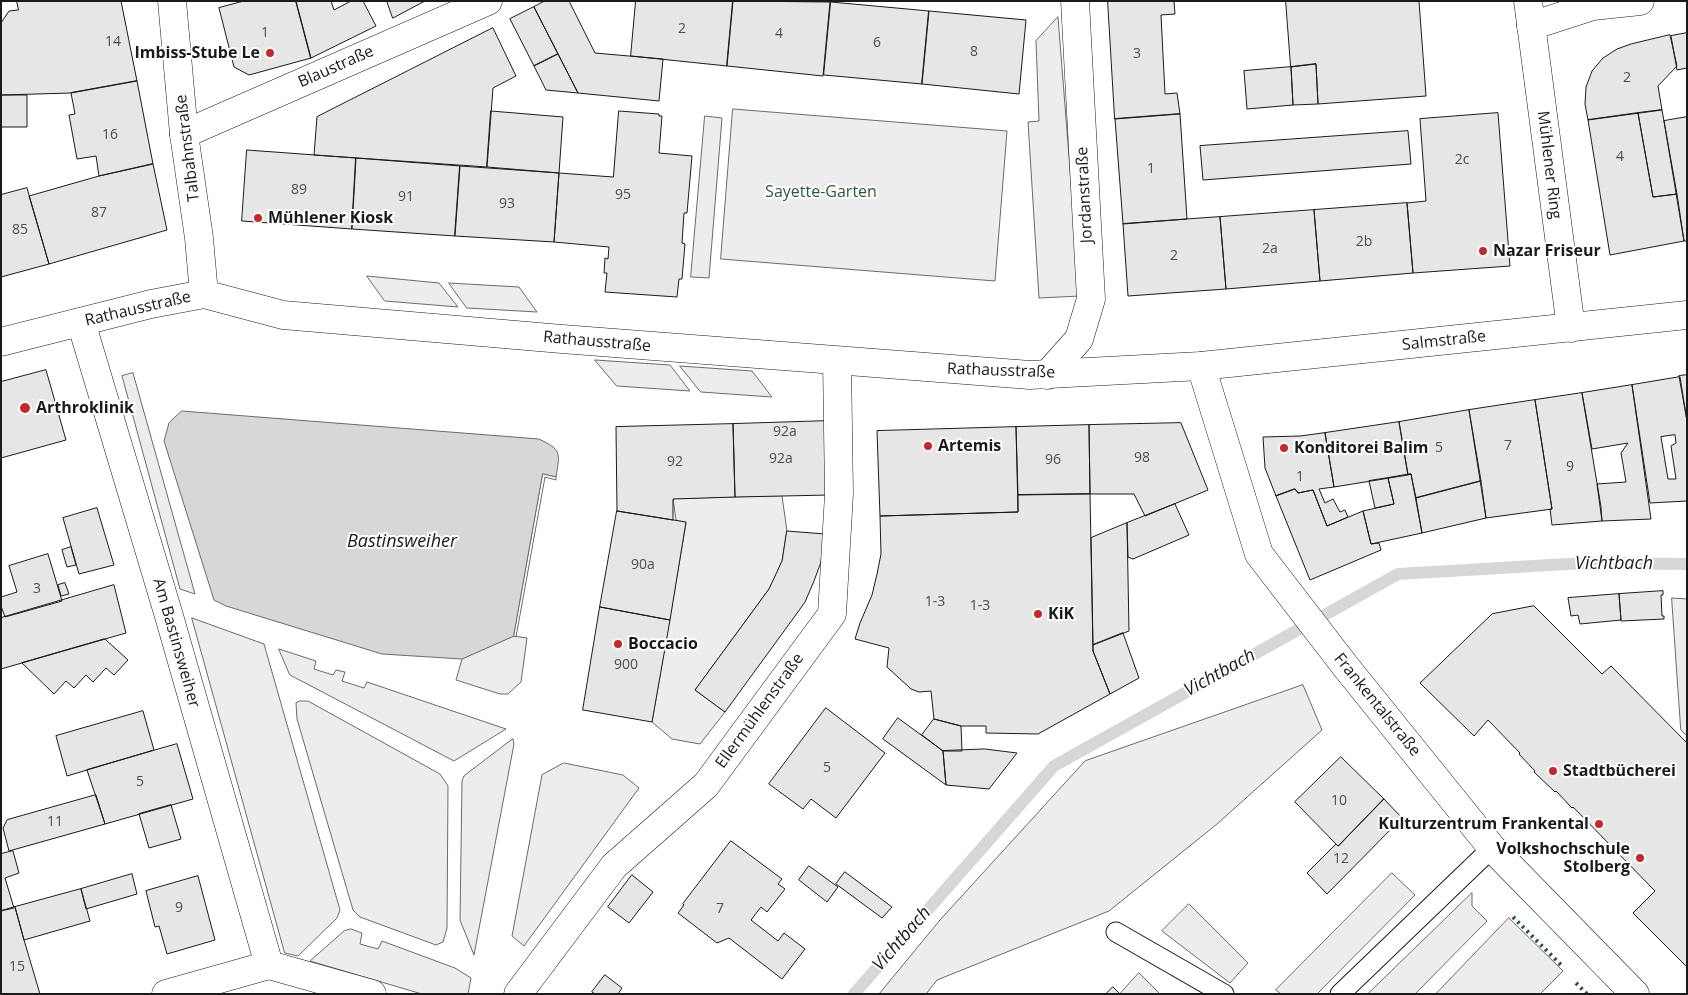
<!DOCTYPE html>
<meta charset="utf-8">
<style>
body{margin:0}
#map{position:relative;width:1688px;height:995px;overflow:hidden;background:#fff;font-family:"Open Sans",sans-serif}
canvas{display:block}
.frame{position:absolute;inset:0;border:2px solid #1a1a1a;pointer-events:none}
</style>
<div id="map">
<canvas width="1688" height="995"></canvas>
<div class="frame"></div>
</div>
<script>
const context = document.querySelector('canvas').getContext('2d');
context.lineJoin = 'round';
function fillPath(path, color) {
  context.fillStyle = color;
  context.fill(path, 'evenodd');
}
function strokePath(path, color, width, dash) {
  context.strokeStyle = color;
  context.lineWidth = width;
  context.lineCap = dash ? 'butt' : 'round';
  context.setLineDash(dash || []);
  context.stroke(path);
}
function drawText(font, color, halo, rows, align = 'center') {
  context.font = font + ' "Open Sans",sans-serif';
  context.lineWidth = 4;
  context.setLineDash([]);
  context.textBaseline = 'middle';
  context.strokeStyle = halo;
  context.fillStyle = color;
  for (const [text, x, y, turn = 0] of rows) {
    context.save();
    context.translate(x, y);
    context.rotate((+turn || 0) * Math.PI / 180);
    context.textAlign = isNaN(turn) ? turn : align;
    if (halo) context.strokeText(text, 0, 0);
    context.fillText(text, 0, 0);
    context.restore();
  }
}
const built = new Path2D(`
 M1058 17 1080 296 1039 298 1028 122 1039 121 1036 41Z
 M733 109 1007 131 995 281 721 259Z
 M705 116 722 118 709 278 691 277Z
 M367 276 439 283 458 307 385 301Z
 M449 283 519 287 537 312 467 308Z
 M595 360 670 365 690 391 617 386Z
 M680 366 752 371 772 397 701 392Z
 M133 373 195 594 180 589 122 376Z
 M782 496 787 531 782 561 776 575 769 589 695 690 725 712 700 744 672 739 652 722 686 523 676 520 673 499Z
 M1672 598 1687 599V736L1681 730Z
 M192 618 264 644 340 910 337 918 298 956 285 953Z
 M514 636 527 638 521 682 508 694H500L456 680 462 659Z
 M279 649 316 661 314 669 333 675 336 670 345 672 342 681 364 688 367 682 506 729 454 761 290 675Z
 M1303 685 1322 730 1217 824 1109 911 937 980 926 994H879L940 920 1085 761Z
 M300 701H308L440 774 448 786 447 928 443 942 436 945 360 917 353 910 297 719 296 703Z
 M513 739 514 744 474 955 460 920 462 781 464 776Z
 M564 763 623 775 639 788 524 946 512 936 542 775Z
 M1392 873 1415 895 1317 994H1281L1276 990Z
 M1472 893V906L1487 921 1415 994H1368Z
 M1189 904 1248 963 1230 983 1162 931Z
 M1509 918 1563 971 1540 994H1436Z
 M351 929 362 933 360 944 378 949 382 941 455 968 471 978 468 994H422L310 961 344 931Z
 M1139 973 1160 994H1120Z`);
const water = new Path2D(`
 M182 411 539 439C562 450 560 453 556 477L543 474 514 636 462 659 382 654 226 606 214 600 164 441 169 423Z`);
const pier = new Path2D(`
 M543 474 556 477V480L545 477 516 637 514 636Z`);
const stream = new Path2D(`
 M854 994 1054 766 1398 574 1585 563 1687 564`);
const building = new Path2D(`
 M17 1H121L137 81 71 93 1 95V23L9 11 18 10Z
 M244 1H296L311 58 249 75 234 67 219 8Z
 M296 1H331L334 10 351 1H363L376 26 311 58Z
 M387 1H425L393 18Z
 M545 1H569L595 53 663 59 659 101 578 93 534 7Z
 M636 1H733L727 66 631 56Z
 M733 1 830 2 823 76 727 66Z
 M1108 1H1174L1175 14 1161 15 1165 94 1177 93 1180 114 1115 119Z
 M1286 1H1419L1426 96 1318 104 1316 64 1291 67Z
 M831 2 929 11 922 84 824 75Z
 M534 7 558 54 534 66 510 19Z
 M929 11 1026 20 1019 94 922 84Z
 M493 28 516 76 493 88 487 167 314 155 317 117Z
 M1687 33V68L1677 70 1671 36Z
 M1670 35 1677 66 1658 86 1662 110 1588 120 1585 104 1586 87 1592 71 1603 58 1617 49 1631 44Z
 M558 54 578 93 546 90 534 66Z
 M1316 64 1318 104 1293 105 1291 67Z
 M1291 67 1293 105 1247 109 1244 71Z
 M137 81 153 164 99 176 96 156 77 159 69 115 75 114 71 93Z
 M1 95H27V127H1Z
 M1662 110 1677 194 1653 197 1638 113Z
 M491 111 563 117 559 173 487 167Z
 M619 111 659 114V116H662L659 153 692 156 687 213H684L682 243 685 244 682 279H679L677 297 605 292 607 273H604L605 258 608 259 609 247 554 242 559 173 613 177Z
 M1498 113 1510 266 1413 273 1407 203 1426 201 1420 119Z
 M1638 113 1653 197 1677 194 1684 241 1610 255 1588 120Z
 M1180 114 1187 219 1123 224 1115 119Z
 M1687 117V241H1684L1664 121Z
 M1408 131 1411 164 1203 180 1200 146Z
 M247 150 356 158 352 229 242 221Z
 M356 158 460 166 455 236 352 229Z
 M153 164 167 230 49 264 29 196 99 176Z
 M460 166 559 173 554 242 455 236Z
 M27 188 49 264 1 277V195Z
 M1407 203 1413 273 1320 281 1314 210Z
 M1314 210 1320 281 1226 289 1220 217Z
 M1220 217 1226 289 1128 296 1123 224Z
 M46 370 66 440 1 458V382Z
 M1687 375V421L1679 376Z
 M1680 377 1687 421V501L1650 503 1632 385ZM1675 435 1676 443 1671 446 1676 479H1668L1661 437Z
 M1632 385 1651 519 1602 521 1597 484 1626 482 1621 453 1628 443 1592 449 1582 393Z
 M1582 393 1601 507 1602 521 1552 525 1550 509H1552L1535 400Z
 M1535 400 1552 509 1486 518 1469 410Z
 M1469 410 1481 481 1416 498 1411 474 1408 475 1399 422Z
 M828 421 830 495 735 497 733 424Z
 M1399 422 1408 475 1334 487 1325 433Z
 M1181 423 1208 490 1145 516 1134 494H1090L1089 425Z
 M733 424 735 497 673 499V520L617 511 616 427Z
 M1089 425 1090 494 1018 495 1016 427Z
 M1016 427 1018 512 880 516 877 431Z
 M1325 433 1334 487 1319 489 1325 503 1333 499 1340 512 1345 510 1348 517 1327 526 1313 490 1298 493 1295 489 1276 496 1265 468 1263 437 1300 436Z
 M1411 474 1422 533 1371 544 1363 511 1394 504 1388 478Z
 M1388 478 1394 504 1375 508 1369 481Z
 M1481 481 1486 518 1422 533 1416 498Z
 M1295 489 1298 493 1313 490 1327 526 1363 511 1371 544 1379 543 1381 550 1310 580 1276 496Z
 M1090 494 1093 651 1110 694 1038 734 986 733V726H961L934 719 931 691 919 692 911 689 887 667 889 648 855 639 860 623 872 595 877 574 881 554 880 516 1018 512V495Z
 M1175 504 1189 535 1133 559 1128 557 1127 523Z
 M97 508 114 565 79 574 63 518Z
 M617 511 686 522 670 620 600 607Z
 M1127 523 1129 631 1093 645 1091 538Z
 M787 531 825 534 821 562 814 581 805 602 795 616 725 712 695 690 769 589 782 561Z
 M71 547 76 565 67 567 62 550Z
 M48 554 62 601 5 617 1 606V597L17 592 9 566Z
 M65 583 69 594 61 596 58 585Z
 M114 585 126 633 1 669V618Z
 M1663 591V595H1661L1662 616H1664V619L1621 621 1619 594Z
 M1619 594 1621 620 1580 624 1578 615 1571 616 1568 598Z
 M1534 606 1602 674 1611 666 1687 743V967L1633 913 1655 891 1573 807 1572 808 1556 791 1555 792 1534 772 1535 771 1519 754 1520 753 1488 720 1474 736 1420 683 1492 614Z
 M600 607 670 620 652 722 583 710Z
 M1123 633 1139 678 1110 694 1093 651V645Z
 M105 639 128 660 114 675 106 668 93 682 86 675 74 688 66 681 54 694 22 663Z
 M826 708 885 753 836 818 811 799 803 809 769 784Z
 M143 711 154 750 67 776 56 736Z
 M898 718 943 751 946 785 883 739Z
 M934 719 961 726 962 751H943L922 735Z
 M177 744 193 799 105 824 87 770Z
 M985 749 1017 753 989 789 946 785 943 751Z
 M1341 757 1384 799 1338 846 1295 802Z
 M96 795 105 824 9 851 3 828 7 820Z
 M1384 799 1402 818 1327 894 1307 873 1336 844 1338 846Z
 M171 805 181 839 149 848 139 814Z
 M731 841 782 879 778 884 785 889 767 912 761 907 751 920 778 941 784 933 805 949 782 979 729 938 717 943 678 913 684 905 683 904Z
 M13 851 19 873 5 878 14 908 1 911V854Z
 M809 866 838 887 827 902 799 880Z
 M845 872 892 907 882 918 836 884Z
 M132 874 137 894 86 909 81 889Z
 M632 875 653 892 629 923 608 907Z
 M198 876 215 940 167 954 159 926 155 927 146 891Z
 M81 889 90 921 24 940 15 907Z
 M15 907 24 940 40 994H1V911Z
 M605 975 622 988 618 994H595L592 992Z
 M1113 987 1120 994H1106Z`);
const lane = new Path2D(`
 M1116 932 1224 994
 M1340 994 1492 848`);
const street = new Path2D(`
 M1531 26 1593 6 1640 1
 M184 134 488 1
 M81 322 169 616 269 965
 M1201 366 1259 554 1346 667 1492 848 1635 994
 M1047 375 1079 339 1091 299 1075 1
 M166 994 269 965 372 994
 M518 994 614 866 706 785 832 614 839 494 837 361`);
const secondary = new Path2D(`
 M172 1 184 134 199 238 204 294
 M1528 1 1571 328
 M1 342 151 304 204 294 283 315 562 339 1030 375 1201 366 1687 315`);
const hedge = new Path2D(`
 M1513 917 1561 965
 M1576 983 1587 994`);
const markers = [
 [270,53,5,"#c62828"],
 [258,218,5,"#c62828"],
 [1483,251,5,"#c62828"],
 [25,408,6,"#c62828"],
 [928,446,5,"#c62828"],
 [1284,448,5,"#c62828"],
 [1038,614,5,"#c62828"],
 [618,644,5,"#c62828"],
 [1553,771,5,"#c62828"],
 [1599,824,5,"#c62828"],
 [1640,858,5,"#c62828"]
];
const numberNames = [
 ["2",682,29],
 ["1",265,33],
 ["4",779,34],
 ["14",113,42],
 ["6",877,43],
 ["8",974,52],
 ["3",1137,54],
 ["2",1627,78],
 ["16",110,135],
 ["4",1620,157],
 ["2c",1462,160],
 ["1",1151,169],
 ["89",299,190],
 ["95",623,195],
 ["91",406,197],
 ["93",507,204],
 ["87",99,213],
 ["85",20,230],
 ["2b",1364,242],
 ["2a",1270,249],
 ["2",1174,256],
 ["92a",785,432],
 ["7",1508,446],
 ["5",1439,448],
 ["98",1142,458],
 ["92a",781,459],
 ["96",1053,460],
 ["92",675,462],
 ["9",1570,467],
 ["1",1300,477],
 ["90a",643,565],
 ["3",37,589],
 ["1-3",935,602],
 ["1-3",980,606],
 ["900",626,665],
 ["5",827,768],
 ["5",140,782],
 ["10",1339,801],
 ["11",55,822],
 ["12",1341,859],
 ["9",179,908],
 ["7",720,909],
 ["15",17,967]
];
const poiNames = [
 ["Imbiss-Stube Le",260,53,"right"],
 ["Mühlener Kiosk",268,218],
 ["Nazar Friseur",1493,251],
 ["Arthroklinik",36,408],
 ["Artemis",938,446],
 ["Konditorei Balim",1294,448],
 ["KiK",1048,614],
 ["Boccacio",628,644],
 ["Stadtbücherei",1563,771],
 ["Kulturzentrum Frankental",1589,824,"right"],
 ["Volkshochschule",1630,849,"right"],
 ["Stolberg",1630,867,"right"]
];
const streetNames = [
 ["Blaustraße",336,67,-24],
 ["Talbahnstraße",188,148,-97],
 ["Mühlener Ring",1549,165,83],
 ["Jordanstraße",1085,195,-93],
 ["Rathausstraße",138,309,-13],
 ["Salmstraße",1444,341,-6],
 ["Rathausstraße",597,342,5],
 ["Rathausstraße",1001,371,2],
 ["Am Bastinsweiher",176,643,74],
 ["Frankentalstraße",1377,705,51],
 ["Ellermühlenstraße",760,711,-54]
];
const parkNames = [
 ["Sayette-Garten",821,192]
];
const waterNames = [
 ["Bastinsweiher",402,542],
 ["Vichtbach",1614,564],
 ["Vichtbach",1220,673,-29],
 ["Vichtbach",902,939,-49]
];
fillPath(built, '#ededed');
strokePath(built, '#6a6a6a', 1);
fillPath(water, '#d7d7d7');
strokePath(water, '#6a6a6a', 1);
fillPath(pier, '#fff');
strokePath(pier, '#6a6a6a', 1);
strokePath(stream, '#d7d7d7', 12);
fillPath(building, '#e6e6e6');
strokePath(building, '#1a1a1a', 1);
strokePath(lane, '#1a1a1a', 21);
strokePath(street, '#1a1a1a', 29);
strokePath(secondary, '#1a1a1a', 29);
strokePath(lane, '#fff', 19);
strokePath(street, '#fff', 28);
strokePath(secondary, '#fff', 28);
strokePath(hedge, '#2b5a34', 4, [2.5, 4]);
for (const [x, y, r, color] of markers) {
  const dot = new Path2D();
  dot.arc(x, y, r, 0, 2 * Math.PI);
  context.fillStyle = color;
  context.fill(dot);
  strokePath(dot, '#fff', 2);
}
drawText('14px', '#4d4d4d', null, numberNames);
drawText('bold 16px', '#1a1a1a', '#fff', poiNames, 'left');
drawText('16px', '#1a1a1a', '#fff', streetNames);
drawText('16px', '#2b5a34', '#fff', parkNames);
drawText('italic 18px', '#1a1a1a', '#fff', waterNames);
</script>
